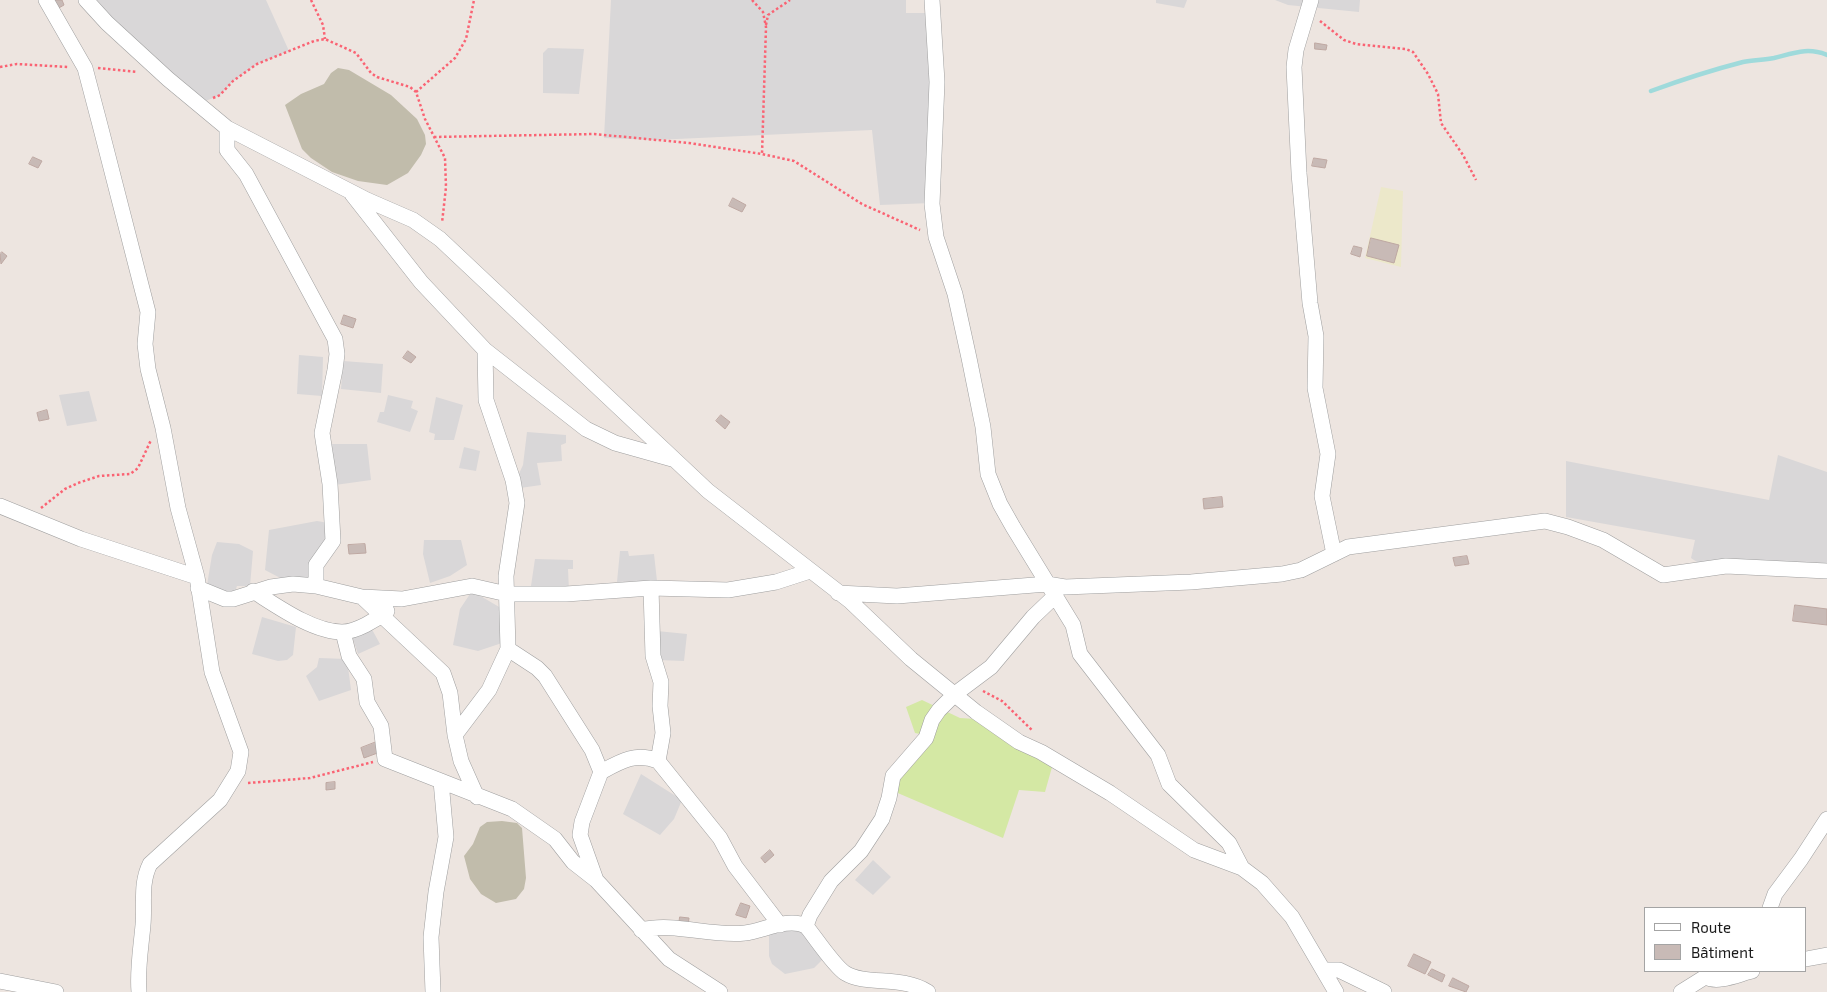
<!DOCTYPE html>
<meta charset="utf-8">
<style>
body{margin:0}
#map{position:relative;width:1827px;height:992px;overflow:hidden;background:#ede5e0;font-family:"Exo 2",sans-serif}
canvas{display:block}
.legend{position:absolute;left:1644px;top:907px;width:162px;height:65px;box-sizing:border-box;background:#fff;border:1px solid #a4a4a4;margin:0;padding:6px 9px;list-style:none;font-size:15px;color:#1b1b1b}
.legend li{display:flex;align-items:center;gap:10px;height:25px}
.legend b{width:25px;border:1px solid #a4a4a4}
</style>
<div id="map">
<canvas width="1827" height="992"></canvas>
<ul class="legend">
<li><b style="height:6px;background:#fff"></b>Route</li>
<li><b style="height:14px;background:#c8bab6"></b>Bâtiment</li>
</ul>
</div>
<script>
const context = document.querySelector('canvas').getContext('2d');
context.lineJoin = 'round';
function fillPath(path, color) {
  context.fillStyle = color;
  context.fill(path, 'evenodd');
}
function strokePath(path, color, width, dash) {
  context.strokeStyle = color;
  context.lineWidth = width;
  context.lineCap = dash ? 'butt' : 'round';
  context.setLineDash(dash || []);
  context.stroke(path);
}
const residential = new Path2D(`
 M86 0H266L289 51 257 64 233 81 220 95 196 105Z
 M611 0H906V13H935L931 203 880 205 872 130 655 140 604 138Z
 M1156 0H1187L1184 8 1156 3Z
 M1275 0H1360L1359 12 1288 5Z
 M548 48 584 49 579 94 543 93V53Z
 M299 355 323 357 322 396 297 394Z
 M343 361 383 364 381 393 341 389Z
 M89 391 97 421 67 426 59 395Z
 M388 395 413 401 411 408 418 411 410 432 377 422 380 412H384Z
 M436 397 463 405 454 440H434L435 434 429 432Z
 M527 432 566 435V443L561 445 562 461 537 463 541 485 520 488 517 478 523 465Z
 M332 444H367L371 480 335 485Z
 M464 447 480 451 476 471 459 468Z
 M1778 455 1827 472V571L1706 568 1691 558 1695 540 1566 517V461L1769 500Z
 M317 521 329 523V547L313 556 311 583 286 581 265 570 269 530Z
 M424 540H461L467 565 450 576 430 583 423 554Z
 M217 542 239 544 253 551 250 586H237L233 597 207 585 212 555Z
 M620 551H628L629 556 654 554 657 581 617 582Z
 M535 559 573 560V569H568L569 591 531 586Z
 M472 591 506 611 505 642 478 651 453 645 460 609Z
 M262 617 296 627 293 655 287 660 278 661 252 654Z
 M369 624 380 644 358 654 351 633Z
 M657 631 687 634 684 661 658 660Z
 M319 658 347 659 351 690 319 701 306 676 317 667Z
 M641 774 682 800 674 819 660 835 623 814Z
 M873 860 891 877 873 895 855 880Z
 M800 924 825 957 814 968 785 974 772 964 769 956V930Z`);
const construction = new Path2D(`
 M338 68 349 70 391 95 417 119 425 135 426 144 421 155 408 173 387 185 358 181 332 172 311 158 302 149 285 105 301 94 324 84 331 73Z
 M502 821 517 823 522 828 526 878 524 889 516 899 496 903 481 894 470 879 464 856 473 844 480 827 487 822Z`);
const farmland = new Path2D(`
 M1381 187 1403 191 1401 267 1365 258Z`);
const grass = new Path2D(`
 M922 700 960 718 976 719 1054 760 1045 792 1019 790 1003 838 893 791 897 777 930 736 915 733 906 707Z`);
const stream = new Path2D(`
 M1651 91C1681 80 1712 70 1743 62 1753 60 1764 60 1774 58 1794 53 1808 47 1827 55`);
const building = new Path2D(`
 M52 0H62L64 5 57 9Z
 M1315 43 1327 45 1326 50 1315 49Z
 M33 157 42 161 38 168 29 164Z
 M1314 158 1327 160 1325 168 1312 166Z
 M733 198 746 205 742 212 729 206Z
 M1371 238 1399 245 1394 263 1367 256Z
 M1354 246 1362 248 1360 257 1351 254Z
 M2 252 7 256 1 264 0 254Z
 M344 315 356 319 353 328 341 324Z
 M408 351 416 357 411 363 403 358Z
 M47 410 49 419 39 421 37 413Z
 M721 415 730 422 725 429 716 421Z
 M1222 497 1223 507 1204 509 1203 499Z
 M365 544 366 553 349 554 348 545Z
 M1467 556 1469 564 1455 566 1453 558Z
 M1795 605 1827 609V625L1793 621Z
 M379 741 383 751 364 758 361 748Z
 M335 782V789L326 790V783Z
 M770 850 774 855 765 863 761 858Z
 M741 903 750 906 746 918 736 915Z
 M680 917 689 918 688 926 679 925Z
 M1414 954 1431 962 1425 974 1408 966Z
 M1432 969 1445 975 1442 982 1428 975Z
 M1453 978 1469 986 1466 992 1449 986Z`);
const path = new Path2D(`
 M311 0 323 25 325 39
 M752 0 763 12 766 27 762 154
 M1320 21 1344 40 1356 44 1406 49 1413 52 1428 74 1438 94 1441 123 1463 155 1476 180
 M766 25 768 15 790 0
 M0 67 17 64 68 67
 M98 68 137 72
 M416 92 455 58 466 39 474 0
 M213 98 220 95 233 81 257 64 314 41 325 39 356 53 371 73 377 77 410 87 416 92 425 119 445 158 446 187 442 223
 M434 137 594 134 689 143 762 154 794 161 862 204 920 230
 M41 508 65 489 78 483 99 476 130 474 138 468 151 440
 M983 691 1002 701 1033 731
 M248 783 310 778 373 762`);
const minor = new Path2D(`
 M46 0 85 68 100 125 148 312 145 344 148 369 163 428 178 508 197 577 212 672 241 752 238 771 220 800 150 864C140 884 145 904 143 925 141 948 137 969 139 992
 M86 0 107 23 168 79 227 128 367 200 413 220 440 239 708 491 850 601 911 659 976 712 1019 742 1041 752 1110 793 1194 850 1242 868 1262 883 1292 917 1336 992
 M932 0 937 82 932 204 936 237 955 294 969 358 983 427 988 474 1000 504 1013 527 1073 625 1080 654 1158 755 1169 784 1229 843 1242 868
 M1311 0 1296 50 1294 67 1299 173 1310 303 1316 336 1315 388 1328 454 1322 496 1334 554
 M227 128V150L246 174 335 339 337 354 335 370 322 433 330 484 333 541 316 565V586
 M352 194 421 282 485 350 586 429 615 443 672 459
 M485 350 486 400 513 480 517 503 506 576 508 649 537 668 545 676 592 750 601 772
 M0 506 81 539 197 577
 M198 588 225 599H233L271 587 293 584 316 586 362 597 402 599 472 586 507 594H566L651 588 728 590 776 582 810 571
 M253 591C277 606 313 632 342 632 356 632 376 620 387 611
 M838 593 897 596 1047 584 1065 587 1191 582 1282 574 1301 570 1348 547 1545 521 1568 527 1603 540 1663 575 1726 566 1827 571
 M362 597 443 673 450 693 455 735 461 761 477 797
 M343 632 349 656 364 679 367 702 381 726 385 759 512 809 555 839 573 862 596 880 669 959 720 992
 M455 735 489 690 508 649
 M658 761 720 838 735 866 780 925
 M596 880 580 835 582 822 601 772C621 761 636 752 658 761L663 733 660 706 661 682 653 656 651 588
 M1770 908 1775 894 1801 859 1827 819
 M806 926 810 915 831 881 861 851 882 819 889 798 893 776 926 738 932 720 939 710 955 694 991 667 1033 617 1055 596
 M641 930C675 922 711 937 745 933 763 931 788 917 806 926 815 937 834 966 845 973 866 986 901 975 928 992
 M1806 959 1827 955
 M1325 970H1339L1384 992
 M1706 977C1717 984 1739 974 1752 971
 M0 981 56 992
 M433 992 431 937 436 892 446 837 441 781
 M1681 992 1713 972`);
fillPath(residential, '#d9d7d8');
fillPath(construction, '#c1bcab');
fillPath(farmland, '#ece8ca');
fillPath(grass, '#d4e8a4');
strokePath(stream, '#9fdadb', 4.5);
fillPath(building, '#c8bab6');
strokePath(building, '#bea8a2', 1);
strokePath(minor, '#9f9f9f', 16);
strokePath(path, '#fa6373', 2.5, [2.5, 2.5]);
strokePath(minor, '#fff', 15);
</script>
